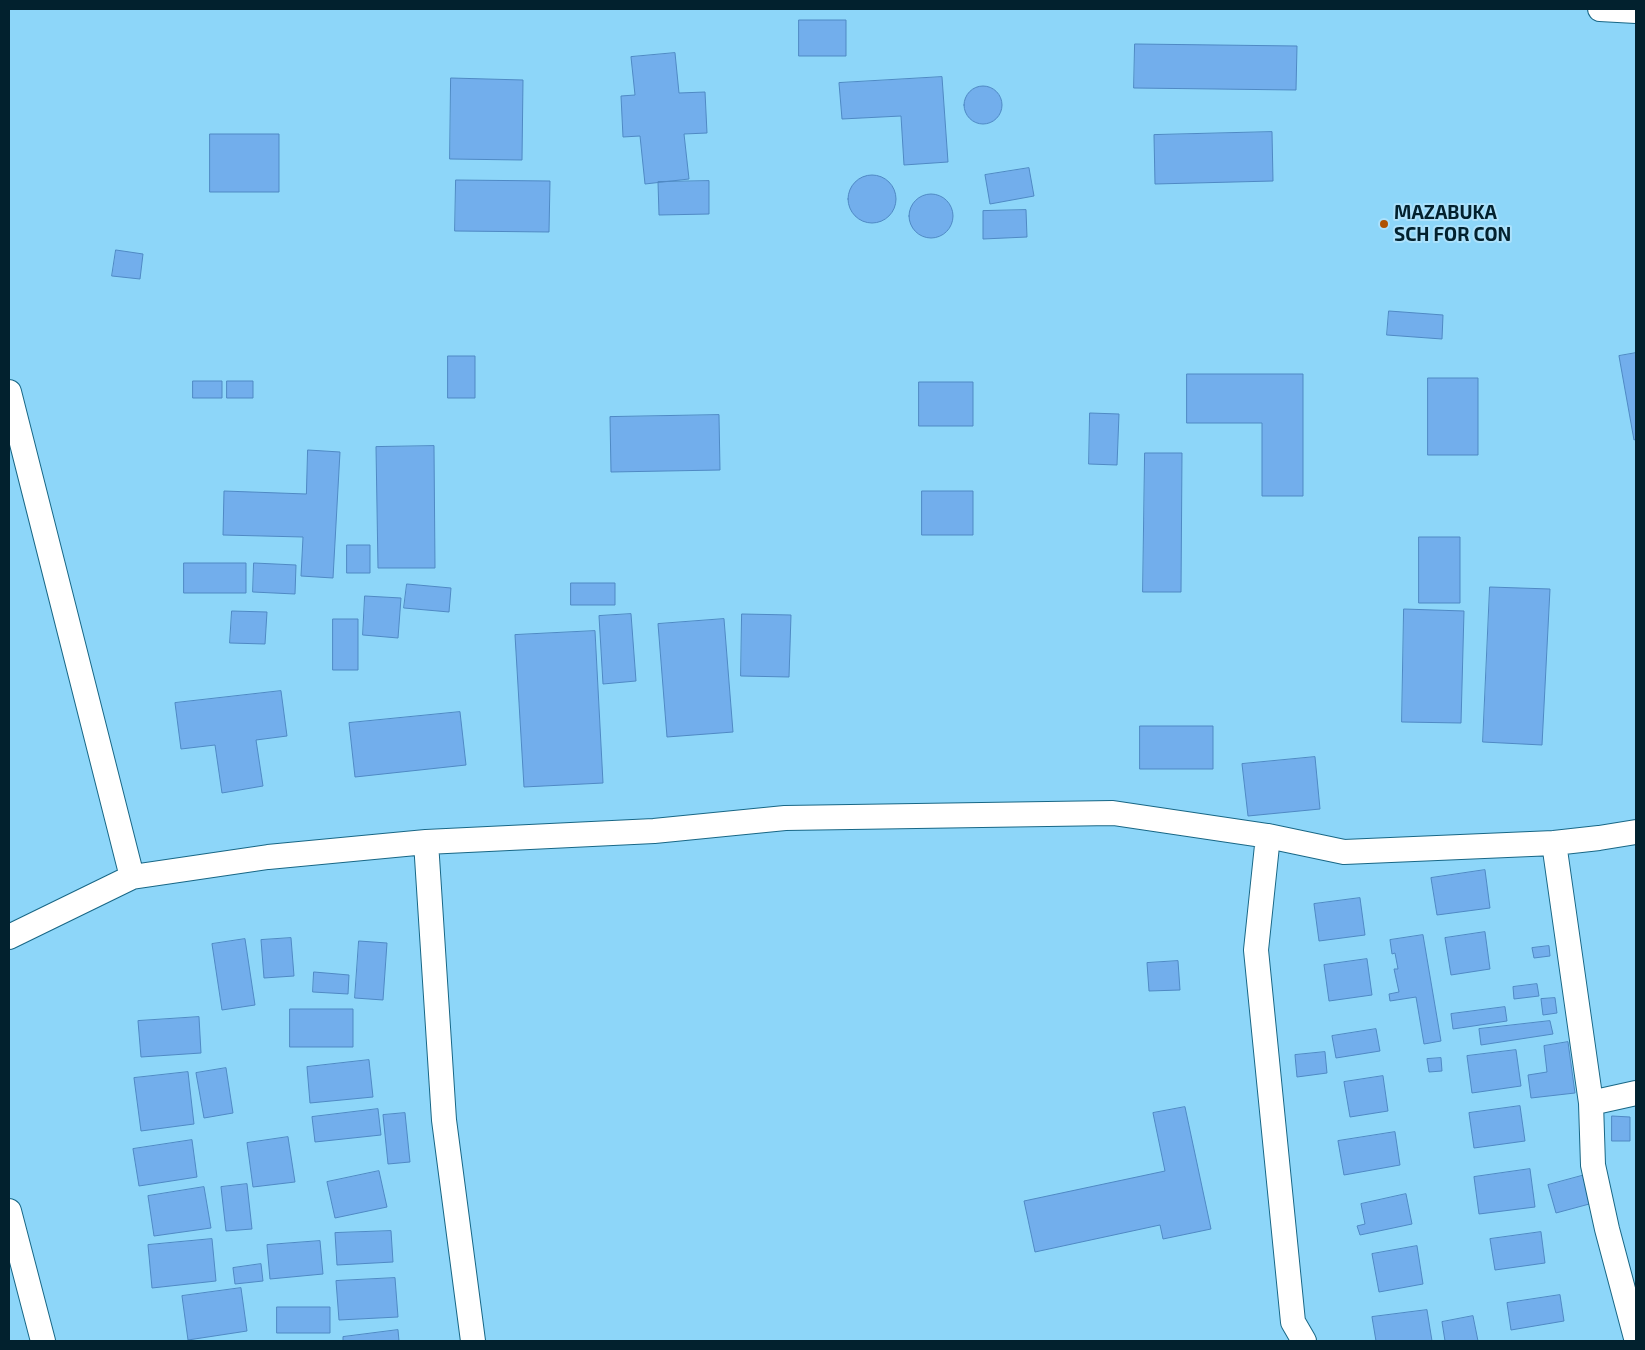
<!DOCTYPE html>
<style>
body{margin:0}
#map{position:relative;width:1645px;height:1350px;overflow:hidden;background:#8dd6f9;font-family:"Exo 2",sans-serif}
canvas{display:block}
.frame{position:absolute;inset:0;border:10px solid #02212e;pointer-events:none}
</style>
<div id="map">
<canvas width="1645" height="1350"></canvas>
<div class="frame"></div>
</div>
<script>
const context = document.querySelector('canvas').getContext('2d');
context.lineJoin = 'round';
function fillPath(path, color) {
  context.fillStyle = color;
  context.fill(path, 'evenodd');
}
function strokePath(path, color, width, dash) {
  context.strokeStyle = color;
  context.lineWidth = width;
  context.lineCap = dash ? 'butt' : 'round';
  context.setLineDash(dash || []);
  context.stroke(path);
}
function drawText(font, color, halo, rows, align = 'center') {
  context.font = font + ' "Exo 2",sans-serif';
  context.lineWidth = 4;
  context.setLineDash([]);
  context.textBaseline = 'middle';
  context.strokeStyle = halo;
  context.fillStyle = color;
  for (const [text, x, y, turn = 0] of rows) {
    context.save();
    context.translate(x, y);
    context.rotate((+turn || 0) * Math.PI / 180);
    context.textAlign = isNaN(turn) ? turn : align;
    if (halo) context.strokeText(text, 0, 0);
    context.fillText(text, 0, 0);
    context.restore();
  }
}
const building = new Path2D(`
 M799 20H846V56H799Z
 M1135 44 1297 46 1296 90 1134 88Z
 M675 53 679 93 705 92 707 133 684 134 689 179 645 184 640 136 623 137 621 96 635 95 631 57Z
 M942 77 948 162 904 165 901 116 842 119 839 83Z
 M451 78 523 80 522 160 450 159Z
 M964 105a19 19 0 1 1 38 0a19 19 0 1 1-38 0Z
 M1272 132 1273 181 1155 184 1154 135Z
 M210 134H279V192H210Z
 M1029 168 1034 196 990 204 985 175Z
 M848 199a24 24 0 1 1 48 0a24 24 0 1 1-48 0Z
 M456 180 550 181 549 232 455 231Z
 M709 181V214L659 215 658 182Z
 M909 216a22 22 0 1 1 44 0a22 22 0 1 1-44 0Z
 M1026 210 1027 237 983 239V211Z
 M116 250 143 254 140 279 112 276Z
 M1389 311 1443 315 1442 339 1387 335Z
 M1636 353V439L1634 440 1619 356Z
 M448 356H475V398H448Z
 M1187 374H1303V496H1262V423H1187Z
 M1428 378H1478V455H1428Z
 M193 381H222V398H193Z
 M227 381H253V398H227Z
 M919 382H973V426H919Z
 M1090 413 1119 414 1117 465 1089 464Z
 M719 415 720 470 611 472 610 417Z
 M434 446 435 568H378L376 447Z
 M308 450 340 452 333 578 301 576 303 537 223 535 224 491 306 494Z
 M1145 453H1182L1181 592H1143Z
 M922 491H973V535H922Z
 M1419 537H1460V603H1419Z
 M347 545H370V573H347Z
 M184 563H246V593H184Z
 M254 563 296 565 295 594 253 592Z
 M571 583H615V605H571Z
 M407 584 451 588 449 612 404 608Z
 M1490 587 1550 589 1542 745 1483 742Z
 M365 596 401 598 398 638 363 635Z
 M1404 609 1464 611 1461 723 1402 722Z
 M232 611 267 612 265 644 230 643Z
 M631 614 636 681 603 684 599 616Z
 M742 614 791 615 789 677 741 676Z
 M333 619H358V670H333Z
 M724 619 733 732 667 737 658 624Z
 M595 631 603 783 524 787 515 635Z
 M281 691 287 736 256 740 263 786 222 793 215 745 181 749 175 703Z
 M460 712 466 765 355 777 349 723Z
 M1140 726H1213V769H1140Z
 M1315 757 1320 809 1248 816 1242 764Z
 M1485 870 1490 908 1437 915 1431 878Z
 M1360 898 1365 935 1319 941 1314 904Z
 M1485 932 1490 969 1451 975 1445 938Z
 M1423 935 1441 1041 1424 1044 1416 997 1390 1001 1389 994 1399 992 1394 969H1398L1395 953 1392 954 1390 940Z
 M291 938 294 976 264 978 261 940Z
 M245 939 255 1005 222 1010 212 944Z
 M359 941 387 943 383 1000 355 998Z
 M1549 946 1550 956 1534 958 1532 948Z
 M1367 959 1372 995 1329 1001 1324 965Z
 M1178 961 1180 990 1149 991 1147 963Z
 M314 972 349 975 348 994 313 992Z
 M1537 984 1539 996 1514 999 1513 987Z
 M1555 998 1557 1013 1543 1015 1541 999Z
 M1505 1007 1507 1021 1453 1029 1451 1014Z
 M290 1009H353V1047H290Z
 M199 1017 201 1053 141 1057 138 1021Z
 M1550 1021 1553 1034 1481 1045 1479 1029Z
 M1376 1029 1380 1051 1336 1058 1332 1036Z
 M1568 1042 1575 1093 1531 1098 1528 1075 1547 1072 1544 1046Z
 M1516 1050 1521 1086 1472 1093 1467 1056Z
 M1325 1052 1327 1073 1297 1077 1295 1055Z
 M1441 1058 1442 1071 1429 1072 1427 1059Z
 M369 1060 373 1097 310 1103 307 1067Z
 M226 1068 233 1113 204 1118 196 1073Z
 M188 1072 194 1124 141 1131 134 1078Z
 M1383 1076 1388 1111 1350 1117 1344 1082Z
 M1520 1106 1525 1141 1474 1148 1469 1113Z
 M1185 1107 1211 1229 1163 1239 1160 1225 1035 1252 1024 1201 1165 1171 1153 1113Z
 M378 1109 381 1135 315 1142 312 1117Z
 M405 1113 410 1162 388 1164 383 1115Z
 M1612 1116 1630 1117V1141H1612Z
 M1395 1132 1400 1165 1344 1175 1338 1141Z
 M288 1137 295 1182 253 1187 247 1143Z
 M192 1140 197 1177 139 1186 133 1149Z
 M1530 1169 1535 1207 1479 1214 1474 1177Z
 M379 1171 387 1207 335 1218 327 1182Z
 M1585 1175 1593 1203 1556 1213 1548 1185Z
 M247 1184 252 1229 226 1231 221 1187Z
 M204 1187 211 1228 154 1236 148 1196Z
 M1406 1194 1412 1224 1360 1235 1357 1226 1365 1224 1361 1204Z
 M391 1231 393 1262 337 1265 335 1233Z
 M1541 1232 1545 1263 1495 1270 1490 1239Z
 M212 1239 216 1281 152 1288 148 1245Z
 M320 1241 323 1274 270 1279 267 1245Z
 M1417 1246 1423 1284 1379 1292 1372 1254Z
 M261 1264 263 1281 235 1284 233 1268Z
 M395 1278 398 1317 339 1320 336 1281Z
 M241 1288 247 1331 188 1340 182 1296Z
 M1560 1295 1564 1321 1511 1330 1507 1303Z
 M277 1307H330V1333H277Z
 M1427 1310 1432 1341H1376L1372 1317Z
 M1473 1316 1478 1341H1445L1442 1322Z
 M398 1330 399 1341H343V1337Z`);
const street = new Path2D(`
 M1600 9 1636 11
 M9 392 132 877
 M1268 836 1256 950 1293 1322 1304 1341
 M426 842 444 1120 473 1341
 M1554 843 1591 1103 1593 1165 1607 1229 1636 1338
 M9 937 132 877 268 857 426 842 654 831 785 818 1113 813 1268 836 1344 852 1554 843 1599 838 1636 832
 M1591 1103 1636 1093
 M9 1211 43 1341`);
const markers = [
 [1384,224,5,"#b05201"]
];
const poiNames = [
 ["MAZABUKA",1394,213],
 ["SCH FOR CON",1394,235]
];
fillPath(building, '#72aeec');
strokePath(building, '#4f89c4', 1);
strokePath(street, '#186786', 26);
strokePath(street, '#fff', 24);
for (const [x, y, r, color] of markers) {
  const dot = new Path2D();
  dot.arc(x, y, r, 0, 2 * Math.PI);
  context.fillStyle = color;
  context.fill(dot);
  strokePath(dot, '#ace1fb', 2);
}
drawText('bold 19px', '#02212e', '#ace1fb', poiNames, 'left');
</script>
